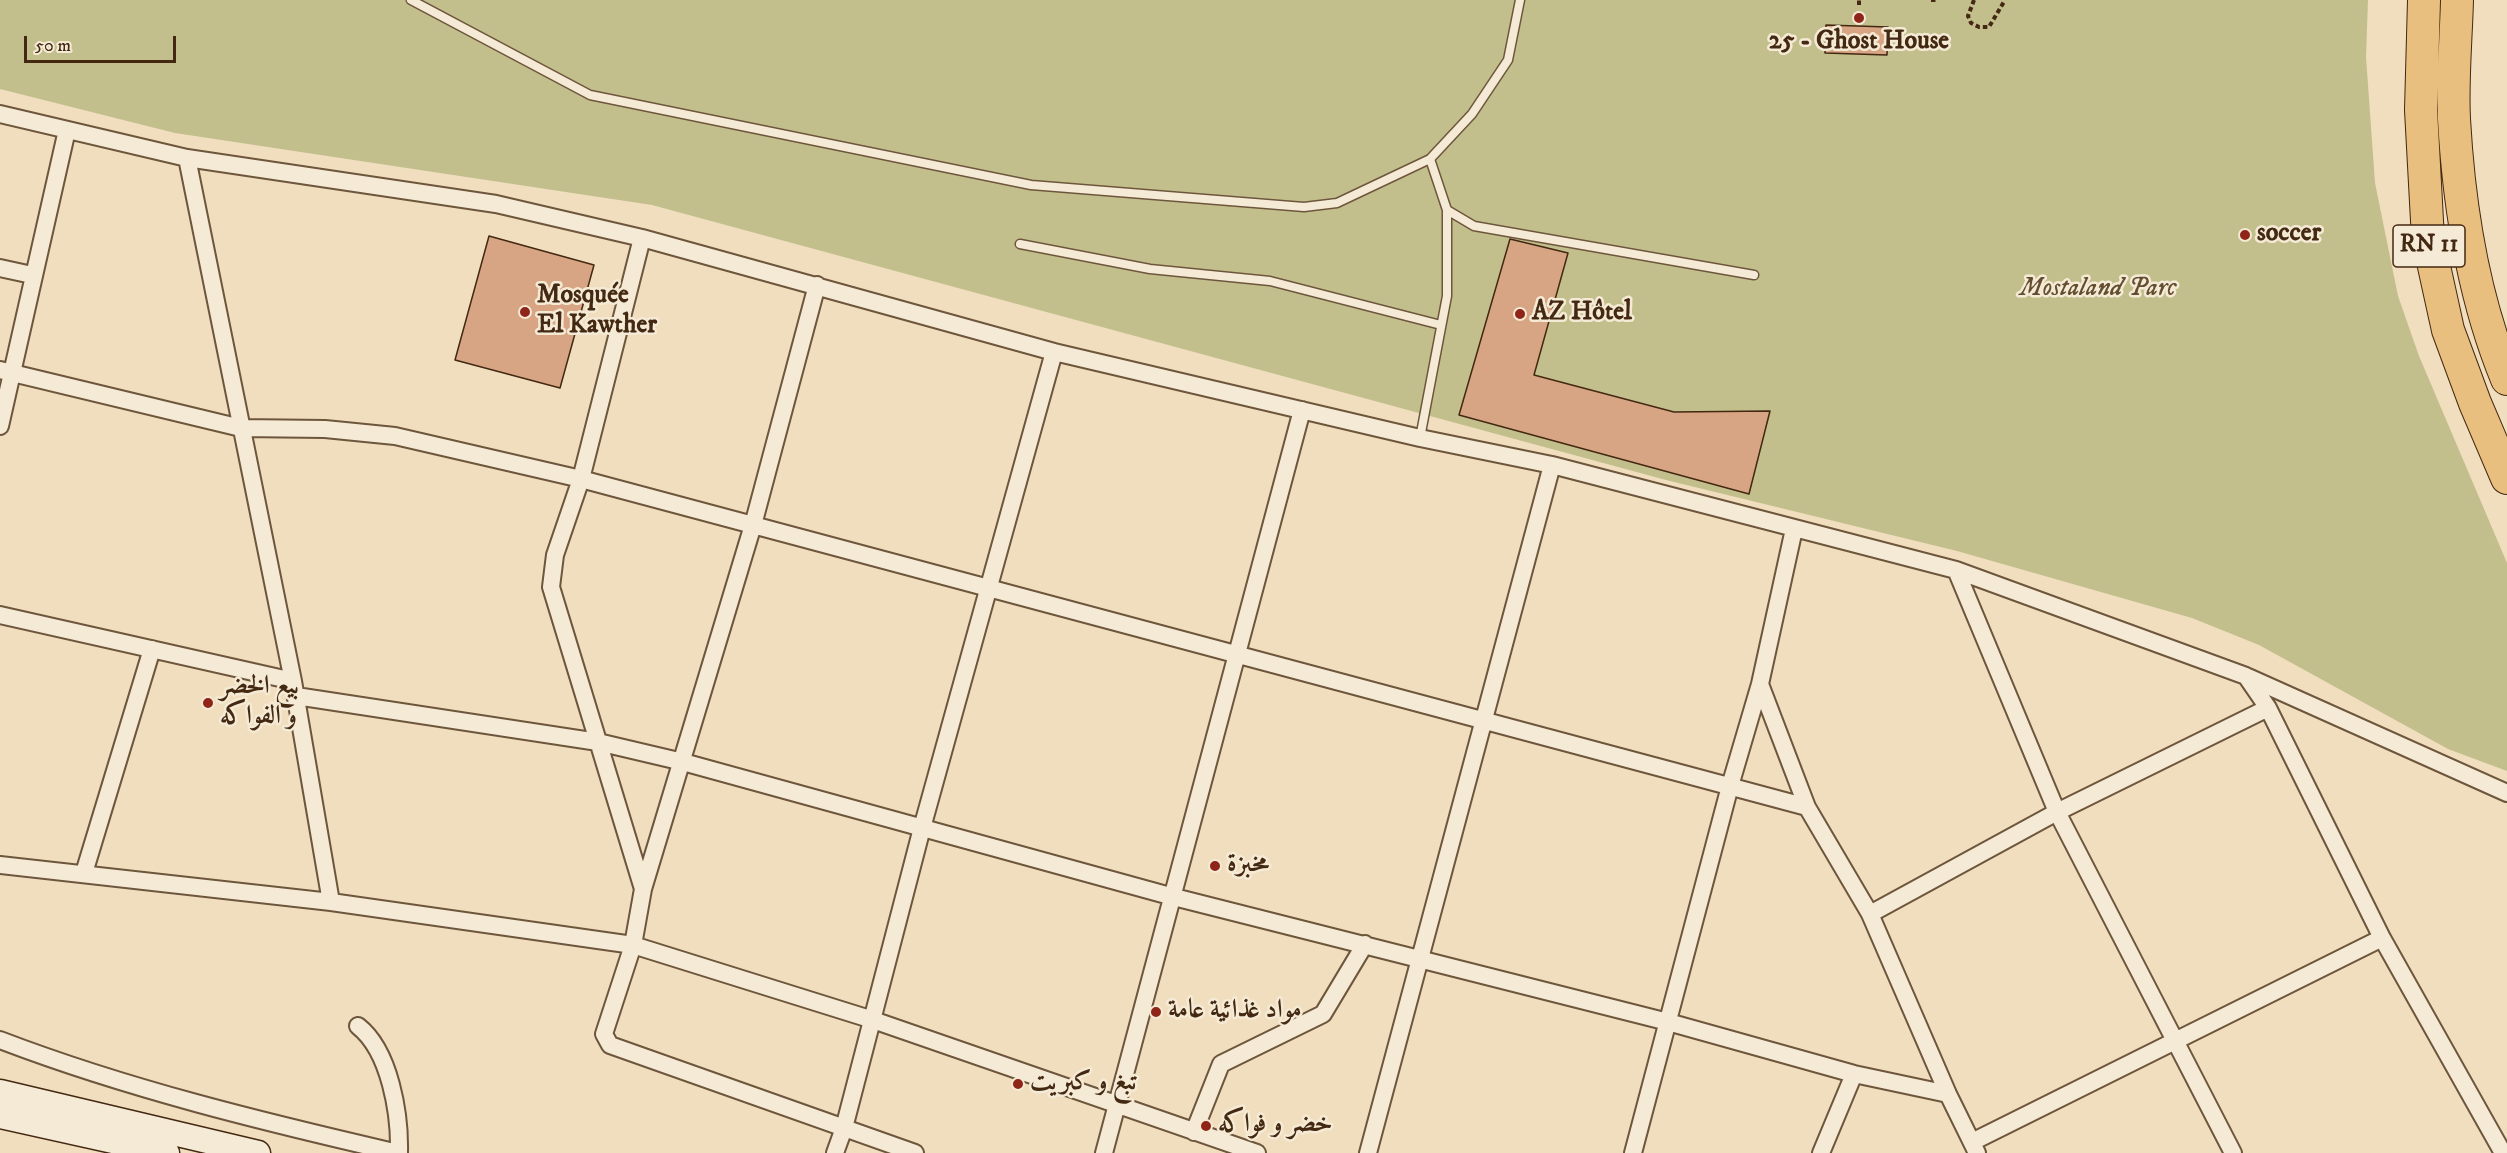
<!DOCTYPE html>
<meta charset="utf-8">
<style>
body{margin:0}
#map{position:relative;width:2507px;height:1153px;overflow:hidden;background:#f0debe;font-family:"IM FELL DW Pica",serif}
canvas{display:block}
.scale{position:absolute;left:24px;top:36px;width:152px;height:27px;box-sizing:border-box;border:3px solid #432812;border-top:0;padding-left:8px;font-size:18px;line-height:21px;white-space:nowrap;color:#432812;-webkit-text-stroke:4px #f5ead5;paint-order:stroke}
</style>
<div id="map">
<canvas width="2507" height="1153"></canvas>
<div class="scale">50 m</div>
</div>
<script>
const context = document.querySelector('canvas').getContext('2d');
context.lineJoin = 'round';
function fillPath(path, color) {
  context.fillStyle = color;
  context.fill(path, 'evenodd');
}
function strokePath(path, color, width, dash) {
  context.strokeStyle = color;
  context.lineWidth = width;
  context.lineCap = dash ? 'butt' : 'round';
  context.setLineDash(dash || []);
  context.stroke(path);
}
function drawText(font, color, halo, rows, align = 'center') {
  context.font = font + ' "IM FELL DW Pica",Amiri,serif';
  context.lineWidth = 5;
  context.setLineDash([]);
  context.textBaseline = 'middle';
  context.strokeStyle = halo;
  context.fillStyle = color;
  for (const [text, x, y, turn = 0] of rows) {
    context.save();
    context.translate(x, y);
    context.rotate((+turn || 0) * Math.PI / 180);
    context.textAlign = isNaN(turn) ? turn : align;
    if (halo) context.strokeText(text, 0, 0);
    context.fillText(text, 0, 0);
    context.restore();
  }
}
const green = new Path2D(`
 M0 0H2368L2366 57 2375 183 2398 296 2419 356 2507 563V771L2448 749 2259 645 2192 618 1957 551 1666 480 652 205 175 133 0 89Z`);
const building = new Path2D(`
 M1826 25 1888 27 1887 55 1825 53Z
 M489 236 594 265 560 388 455 360Z
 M1510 239 1568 253 1534 375 1674 412 1770 411 1749 494 1459 415Z`);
const path = new Path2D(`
 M1931 0H1937
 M1974 0 1968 16 1971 23 1979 27H1989L2005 0
 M1859 5V0`);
const lane = new Path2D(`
 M411 0 590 95 1031 185 1304 207 1337 203 1430 159 1472 114 1508 60 1520 0
 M1447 210 1474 226 1754 275
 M1020 244 1150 269 1270 281 1441 325
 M1420 438 1447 296V210L1430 159`);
const street = new Path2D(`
 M0 114 187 158 496 204 642 238 1054 352 1420 438 1552 465 1956 570 2246 676 2268 708 2382 938 2503 1153
 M187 158 293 681 331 902
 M642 238 581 479 555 555 551 587 643 889
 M0 268 32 275
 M817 285 753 525 643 889 633 945 604 1034 610 1045 915 1153
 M0 370 241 428 325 429 395 436 581 479 1807 807
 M0 426 67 130
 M1956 570 2057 812 2233 1153
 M0 615 293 681
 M2248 677 2507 793
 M1760 684 1807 807 1870 914 1948 1094 1977 1153
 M296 696 598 742 683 762 1170 896 1668 1022 1854 1074 1948 1094
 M0 865 331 902 633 945 873 1020 1257 1153
 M84 873 152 649
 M1870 914 2057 812 2268 708
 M358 1026C390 1051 400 1114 399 1153
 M0 1040C128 1089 264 1122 398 1153
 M1194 1132 1221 1064 1323 1014 1365 944
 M1972 1142 2382 938
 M835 1153 844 1128 922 828 1054 352
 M1104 1153 1302 410
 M1368 1153 1552 465
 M1633 1153 1730 786 1760 684 1794 529
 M1821 1153 1854 1074`);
const secondary = new Path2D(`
 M0 1092 258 1153
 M0 1116 167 1153`);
const highway = new Path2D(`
 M2424 0 2421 110 2428 239 2448 330 2475 403 2507 478
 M2457 0C2456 39 2452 80 2454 119 2459 208 2473 297 2507 379`);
const markers = [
 [1859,18,6,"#8f2418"],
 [2245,235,6,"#8f2418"],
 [525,312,6,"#8f2418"],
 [1520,314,6,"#8f2418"],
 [208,703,6,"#8f2418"],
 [1215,866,6,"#8f2418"],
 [1156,1012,6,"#8f2418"],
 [1018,1084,6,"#8f2418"],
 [1206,1126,6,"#8f2418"]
];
const shields = [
 [2429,246,72]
];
const shieldNames = [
 ["RN 11",2429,246]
];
const poiNames = [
 ["25 - Ghost House",1859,43,"center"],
 ["soccer",2257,235],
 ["Mosquée",537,297],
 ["El Kawther",537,327],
 ["AZ Hôtel",1532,314],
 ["بيع الخضر",220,688],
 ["و الفواكه",220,718],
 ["مخبزة",1227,866],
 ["مواد غذائية عامة",1168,1012],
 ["تبغ و كبريت",1030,1084],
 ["خضر و فواكه",1218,1126]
];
const parkNames = [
 ["Mostaland Parc",2098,290]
];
fillPath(green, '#c2bf8c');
fillPath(building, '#d7a583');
strokePath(building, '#432812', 1.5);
strokePath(lane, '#6e563d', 11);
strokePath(street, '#6e563d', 20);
strokePath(secondary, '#432812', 27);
strokePath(highway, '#432812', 34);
strokePath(path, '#432812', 4, [4.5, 3]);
strokePath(lane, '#f5ead5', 8);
strokePath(street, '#f5ead5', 16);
strokePath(secondary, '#f5ead5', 24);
strokePath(highway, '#e8bf7f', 32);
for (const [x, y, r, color] of markers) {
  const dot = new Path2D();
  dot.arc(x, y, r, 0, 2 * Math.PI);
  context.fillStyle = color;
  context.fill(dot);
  strokePath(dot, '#f5ead5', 2);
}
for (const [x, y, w] of shields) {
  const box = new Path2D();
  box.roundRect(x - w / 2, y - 21, w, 42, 4.5);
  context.fillStyle = '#f5ead5';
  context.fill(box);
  strokePath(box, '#432812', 1.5);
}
drawText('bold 24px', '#432812', null, shieldNames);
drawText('bold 26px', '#432812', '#f5ead5', poiNames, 'left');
drawText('italic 26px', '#634e30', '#f5ead5', parkNames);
</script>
